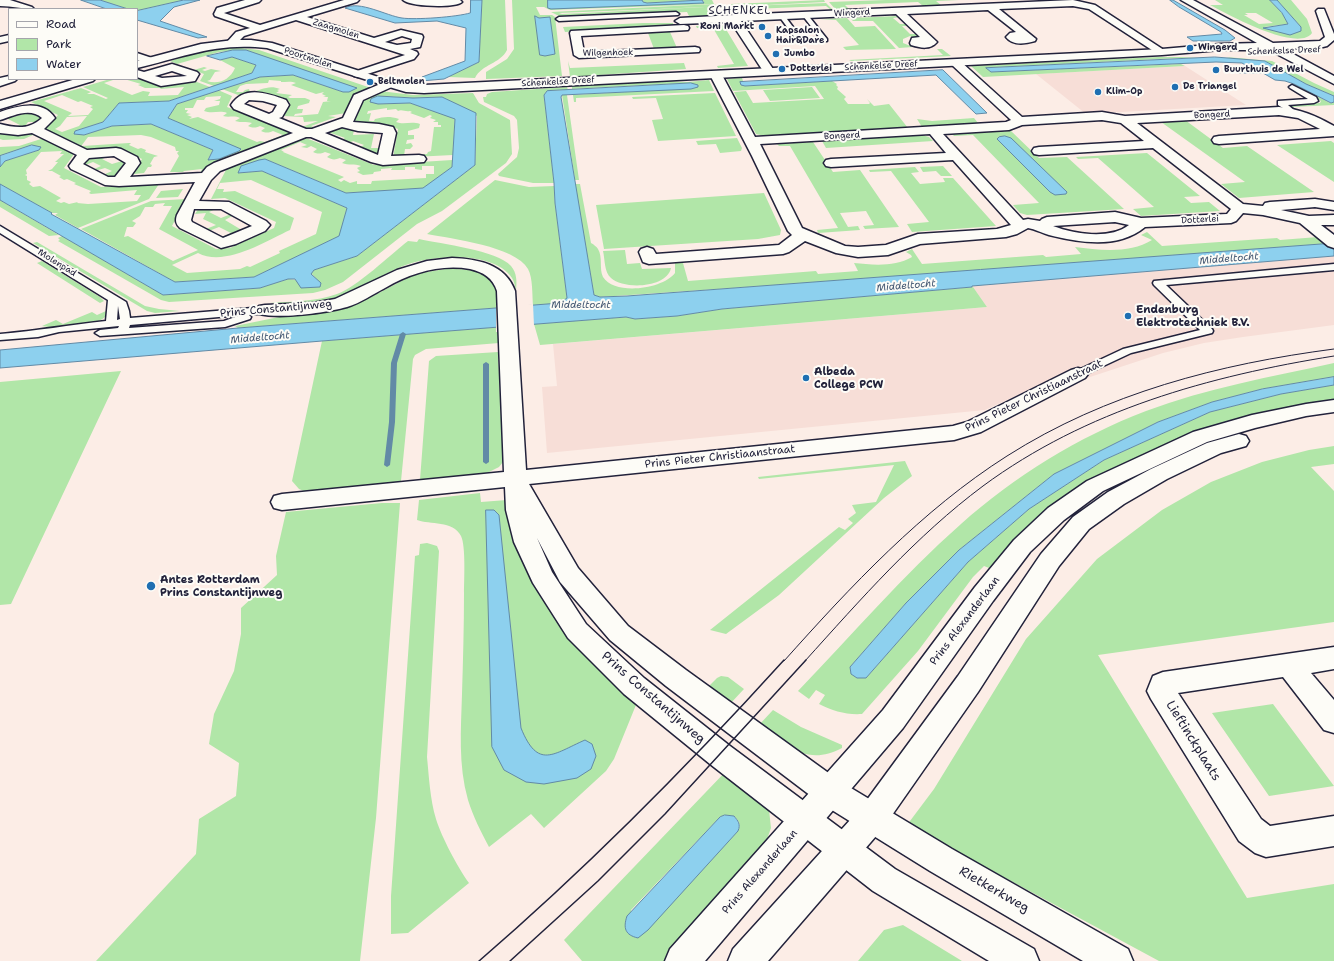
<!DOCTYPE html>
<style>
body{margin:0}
#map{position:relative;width:1334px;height:961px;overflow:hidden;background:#fcede6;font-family:"Shantell Sans",sans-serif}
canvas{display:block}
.legend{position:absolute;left:8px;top:8px;width:130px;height:72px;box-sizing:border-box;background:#fdfcf7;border:1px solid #a5a5ac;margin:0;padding:5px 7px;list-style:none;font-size:12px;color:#22223b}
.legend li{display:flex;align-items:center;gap:8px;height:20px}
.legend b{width:20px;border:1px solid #a5a5ac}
</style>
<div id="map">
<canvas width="1334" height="961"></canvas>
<ul class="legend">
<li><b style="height:5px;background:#fdfcf7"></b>Road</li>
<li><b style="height:11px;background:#b1e6a8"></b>Park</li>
<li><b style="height:11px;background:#8dd0ee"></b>Water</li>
</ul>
</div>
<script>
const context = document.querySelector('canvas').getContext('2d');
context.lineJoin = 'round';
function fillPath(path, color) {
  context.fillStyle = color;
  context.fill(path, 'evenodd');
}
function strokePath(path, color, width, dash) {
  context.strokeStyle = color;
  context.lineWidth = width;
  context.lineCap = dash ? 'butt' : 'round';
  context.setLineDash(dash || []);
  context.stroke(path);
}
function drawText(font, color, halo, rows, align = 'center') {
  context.font = font + ' "Shantell Sans",sans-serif';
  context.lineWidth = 4;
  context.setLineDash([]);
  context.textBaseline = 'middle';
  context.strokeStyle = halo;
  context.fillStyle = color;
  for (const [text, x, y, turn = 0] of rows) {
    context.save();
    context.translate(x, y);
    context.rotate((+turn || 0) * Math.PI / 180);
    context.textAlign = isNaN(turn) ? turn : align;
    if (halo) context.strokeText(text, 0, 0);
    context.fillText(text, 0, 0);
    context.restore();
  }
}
const built = new Path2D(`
 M1185 66 1246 105 1086 114 1036 74Z
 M1334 256V325L1243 337 1204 343 1163 353 1084 379 1075 369 985 410 547 453 542 387 557 386 553 344 987 307 972 286Z`);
const green = new Path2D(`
 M100 0H184L137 11V9H128Z
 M482 0H505L507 50C500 64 482 64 475 78L448 77 479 62Z
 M512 0H548V8L704 2 702 0 646 3 643 2 642 0H712L714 4 550 10 544 7H536L540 15H552L555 17 562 76 486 79V72L507 59 514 49Z
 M824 0 825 2 747 6 826 3 833 10H831L826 6 752 9 755 15H739L731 4Z
 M886 0H959L936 1 941 5 923 6 918 2 845 5 849 9 836 10 829 2Z
 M1215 0H1270L1282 13 1288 24 1264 27 1301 31V27L1277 0H1291L1307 19 1312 33C1298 53 1227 14 1210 5H1223ZM1245 13H1256L1273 23 1259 24 1244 15H1248Z
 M715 4 722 16 690 18 687 12 561 17 551 12ZM705 7 562 14 559 13Z
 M899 16 900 17 893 18 900 24H907L909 26H902L910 34H918L920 37 915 39 910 36 903 39V43L913 47 899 48 873 21H853L850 18Z
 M847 18 855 27 875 26 896 49 846 50 843 47 859 45 836 20 820 19Z
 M643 23H673V25L668 27 565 32 563 27Z
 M721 25 724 26 748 66 718 68 717 66 734 64 713 28H697L696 26Z
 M670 32 677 48 654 49 648 33Z
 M233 47 259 50 371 88C355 94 351 96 346 113L328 116 336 117 311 126 316 128 307 129 302 127 318 121 304 122 303 117 284 116 290 102 268 94 238 95 222 89 260 77 293 75 343 92 246 50 219 52 177 64 170 61 207 50ZM269 80 281 81V82C286 82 292 81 296 83L291 85 316 94 324 92 322 94 326 96 323 97H328L327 101H331L323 102 318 114 294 116 295 114 302 113 303 109H297L298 106 309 103 310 100 305 98H290L288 97 292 95 276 93 279 91 277 90 280 89C268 84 261 91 250 92L249 89 245 90 243 92H236L240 86 246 84 268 83Z
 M937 49H942L951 56 851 61 849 60 943 55Z
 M232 57 256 65 252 73 214 86 200 81 204 74 194 70 204 67 207 68 202 70 205 71 211 69 221 71 215 72 210 80 207 81C218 85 230 80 235 68L220 60Z
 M1159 57H1199L986 68 991 72 1181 64 1185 66 983 77 971 66Z
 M1226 57 1272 61 1314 83 1334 92V96L1306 84 1265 61 1233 59Z
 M568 61 570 68 684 63 686 69 570 77Z
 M137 76 156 84 197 82 210 87 169 101 119 103 103 122 75 131 84 135 112 126 151 124 213 150 208 159H219L239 151 168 118 177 104 218 90 232 96 227 107 294 133 205 172 200 173 202 169 184 171 183 172H170L179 156 177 153 179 151H176L175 147 151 137 141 135 88 137 82 145V146L129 143H131L129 145 138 149 141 148 146 150 145 152 158 156 154 157 150 164 152 165 151 167H148L144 173 134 174 131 177 142 159 120 148 88 150 45 129 58 115 31 102 81 88 91 92 87 94H94L106 99 108 98 83 87 110 79H116L104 83 132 95 143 91 150 92 148 96 178 95 184 87 160 89 161 88H145L138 85 141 84 124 79H137ZM62 95 78 102 81 101 93 106 90 107 93 109 88 115 68 116 72 113 44 101ZM221 96 220 99 214 101H220L219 105 206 108 204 111C212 114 220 110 227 113L223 116C229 118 234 115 240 118L235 121C242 123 246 121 252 123L248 126C253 128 255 128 260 126L265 128 261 131C266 133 268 133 273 131L283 135 265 142 260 141 257 142 198 117 189 119 192 117 187 115 191 114 186 113 188 110H185V108H193L197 100H204L206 97ZM87 116 79 126 62 132 55 129 60 126 67 117Z
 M742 78 743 81 740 82 741 85 745 86 832 81 837 84 836 85 838 87 837 89 846 97 844 99 848 104H869L870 103 867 99 874 106 889 104 908 128 765 136 756 134 734 92 746 91 753 103 824 99 815 86 733 91 727 79Z
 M709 80 714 91 576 98V102H574L573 95 695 88 691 83 572 89V86L659 81 688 82Z
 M1294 84 1330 103 1334 102V105L1292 107 1287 104 1320 103 1321 101 1293 86Z
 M567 87 568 90 547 91 544 95 554 183H533L499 176 498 174 517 157 519 148 517 120 514 116 484 102 483 97H486L487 94 492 92Z
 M812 87 820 98 770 101 763 90Z
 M380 91 413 95 473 93 479 103 510 120 512 154 506 163 442 211 417 224 343 282 325 290 313 293 169 302 161 300 58 241 60 240 58 238 62 236 163 295 260 288 288 279 320 283 311 273 314 270 357 256 475 165 477 116 442 97 413 98 385 96 378 104 410 103 455 118 453 155 393 158 398 129 386 124 361 126 352 123 358 103ZM387 108V110L396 109 398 111C402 109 405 112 410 111L412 112 410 113 424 118 430 115 432 116 430 118 436 120 433 122H438V125H441V127H434L431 151 428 152 427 154 404 156 405 149H410L413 146 411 143 406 144 407 140 414 139V135H408V131L419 128 420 124C411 121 404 125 396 122L399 119C389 116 384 117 375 119L374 121H369L371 113 367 114 368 111Z
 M715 93 736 136 658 141 652 120 663 119 656 98 633 99 632 97Z
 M562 95H567L579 180H575Z
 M29 112 41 118 38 122H28L25 126 35 125 11 128 20 125 8 119H2L10 115 14 117Z
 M974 118 978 123 922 127 917 119 932 121Z
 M1185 120 1223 148 1247 146 1314 192 1239 198 1221 184 1245 182 1161 122Z
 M343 126 354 130 353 135 374 134 371 148H380L378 154 357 149 364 145 353 141 346 144 339 141 345 138 331 133 327 134 324 133Z
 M1011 131 1039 158 1067 157 1124 209 1027 215 1020 213 1013 205 1039 203 973 135 954 136 952 134Z
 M0 134H32L74 154 64 168 101 187 159 184 149 199 78 228 55 215 58 213H52L0 184V167L5 161 39 150 32 145 0 156V147L19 146 41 139 33 135 24 139 3 140 0 139ZM62 151 60 154H64L55 162H58L52 169 48 171H52L61 176 59 177 64 180 67 179 76 183 74 184 91 191 89 193 91 194 137 190 134 195H141L137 201 88 204 77 203 78 202 69 204 64 202 61 203 56 201 61 198 40 186 33 187 29 184 31 182 27 180V176L25 175 27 174 26 170 41 152Z
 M922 135 929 137 933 141 826 148 822 141Z
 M306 138 374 165 452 160V167L423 189 346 193 265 159 238 173 262 171 347 208 340 236 254 277 175 282 81 229 151 201 186 199 172 226 216 249 230 248 274 228 276 222 225 198 211 199 227 168 283 145 286 146ZM300 142 307 145 301 147 307 148 311 146 317 149 313 152C318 154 320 154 325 152L331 154 327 157C332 160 335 160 340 158L346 160 342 163C349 166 354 163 361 166L357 168 360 171 357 172 363 175 373 174 374 172 381 171V169L392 168 391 170H405V167H415V169L422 170V166H434V174H426V178L372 181 371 184H357V181L350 183 344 180 341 182 338 180 344 177 283 152H284L281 150ZM251 180 322 212 316 234 279 251 280 253 250 267 247 266 240 269 187 273 172 265 198 253C225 267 264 242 290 230L294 218 235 191 223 192 224 189H217L220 183ZM165 203 163 206H172L159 229 198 250 173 261 128 236 124 237 127 227H133L136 223 132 221 140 216 145 207H153L155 204Z
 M737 138 742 148 741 151 720 153 716 144 698 145 696 141Z
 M1331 141 1334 143V182L1277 145Z
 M813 142 833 172 860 170 899 227 865 229 863 226 874 225 866 211 840 213 848 227 858 226 860 230 818 233 817 230 838 228 790 146H779L777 144Z
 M1147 153 1200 196 1184 197 1191 203 1209 202 1220 211 1141 216 1133 209 1154 207 1098 158 1078 159 1076 157Z
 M111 156 102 159 112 164 122 161 124 163 114 178 112 179 103 175 112 171 105 168 95 171 92 170 101 166 93 162 83 166 82 163 87 157Z
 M943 166 952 176H941L936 171 923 172 920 167Z
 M915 167 919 172 911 173 920 184 945 182 943 178H953L996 226 912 232 907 224 929 222 891 171 870 172 869 170Z
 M495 180 529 187 554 186 555 203 567 298 560 303 533 306C532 295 533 278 528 269 515 246 452 239 427 234Z
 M575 184H580L591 243C593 244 597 247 598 249 603 257 599 269 603 277 615 296 663 289 675 273V263H683L688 281 816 271 818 274 858 271 854 263C873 265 895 267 912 257L911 255 906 252 912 249 922 264 1043 255 1046 257 1081 254 1075 247C1099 250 1130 254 1152 240L1141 235 1147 232 1162 246 1277 238 1280 240 1318 237 1327 244 792 284 600 297 594 295Z
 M183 189 178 197 156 198 161 191Z
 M764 193 781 230 780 235 758 239 604 249 596 205Z
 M0 200 59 235 49 236 0 207Z
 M199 208H218L209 212 221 218 231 214 234 215 225 220 245 232 222 237 231 233 219 227 209 231 206 229 216 225 203 219 206 213 195 214Z
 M419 239C441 244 497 250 511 266 517 273 517 282 516 290 515 286 514 281 512 278 494 250 430 255 403 266 380 275 360 291 337 299 315 305 293 304 270 303 292 301 316 302 337 294 357 287 390 255 408 241L417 242Z
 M37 242 145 306 159 309 180 311 155 313 147 311 33 243Z
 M625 250 627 264 640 263 642 269 671 268C667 288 624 290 611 278 604 272 605 259 603 251Z
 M42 261 100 297 104 301 100 303 37 263Z
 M445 269C460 269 487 268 495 285 498 290 498 298 498 304H496V308L238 328 235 326 284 316 328 311 344 308 369 298 415 274Z
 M973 287 987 307 540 345 534 324 626 317 636 319 677 316 722 309Z
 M106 311V316C93 329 66 326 49 327L42 326 56 320 63 324 92 312 97 315Z
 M496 327V332H499V343L426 349 415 355 413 359 401 481 382 486 309 493 299 489 292 481 322 341Z
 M498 352 503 462 499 467 487 473 420 480 429 361 436 356Z
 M1334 363V377L1262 389 1212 402 1158 422 1054 474 959 550 906 603 850 667C850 677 857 677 866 678L968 562 1029 509 1104 460 1210 412 1281 394 1334 385V401L1144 457 1006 559 989 568 984 566 973 577 918 651 862 714C846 715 833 711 819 704L825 695 816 690 809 699 798 691C852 635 903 575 961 524 1015 476 1078 437 1146 411 1207 388 1270 377 1334 363Z
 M121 371 11 604 0 605V382Z
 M1334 446V464L1311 467 1334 491V622L1098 655 1247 898 1334 884V961H1159L907 825 934 789 1026 639 1097 559 1162 510 1211 482 1262 462 1309 450Z
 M905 461 912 476 884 498 779 595 726 634 710 630 839 527 845 530 853 523 848 519 856 513 852 505 876 502 894 465 759 479 758 477Z
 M480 493 481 502 507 500 517 547 530 577 549 608 565 631 638 700 614 759 606 771 544 828 531 814 489 847C481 832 473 816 468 800 458 765 461 729 462 694 463 660 464 627 464 593 464 581 466 546 461 536 453 520 430 525 417 520L419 500Z
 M382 503H400L376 818 360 961H96L196 854 199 819 236 796 239 763 209 744 214 714 234 671 241 634V608L277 575 276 556 286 512Z
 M427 543 437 546 439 551 427 757C429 777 430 799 436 819 442 838 457 866 469 883L408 933 391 934V896L415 556 419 555 420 544Z
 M721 676 728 677 744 689 729 705 707 688 717 678Z
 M1273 704 1334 786 1269 796 1212 713Z
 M773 710 801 727 842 745V748C807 767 786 745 758 726Z
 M729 768 769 810 771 828 766 842 672 961H582L564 940ZM725 815 734 816C739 821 741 824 738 831L641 935 631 910 720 817Z
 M903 925 962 961H858L884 930Z`);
const water = new Path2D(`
 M81 0H100L128 9H107Z
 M184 0H200L174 7 160 21 207 37 198 38 137 20V11Z
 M471 0H482L479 62 444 79 421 81 422 77 465 61 466 28 437 21 395 23 345 8C359 0 387 16 402 18 415 20 457 17 470 13Z
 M548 0H642L643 2 647 3 702 0 704 3 551 9 548 8Z
 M1170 0H1173L1225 30 1235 38 1230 41H1193L1187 37 1222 34 1221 32 1179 7Z
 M1270 0H1277L1301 27V31L1290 35 1263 28 1288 24 1282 13Z
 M535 16 539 18 550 17 555 54 545 56 540 55Z
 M233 50H246L357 88 349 92H343L293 75 260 77 177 104 168 118 241 149 239 151 219 159 208 160 213 150 151 124 112 126 84 135 74 134 75 131 103 122 119 103 169 101 252 73 256 65 232 57 220 60 207 56Z
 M1215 57 1265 61 1306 84 1334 96V102L1331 103 1294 84 1285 81 1275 80 1263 73H1239L1236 71 1241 67 1247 66 1242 63 1216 62 991 72 986 68Z
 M943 70 987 113 976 114 936 75 745 86 741 85 740 82Z
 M691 83 698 85V87L691 89 562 95 561 97 594 295 600 297 627 296 1334 243V256L972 286V287L722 309 677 316 635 319 626 317 322 341 0 368V350L238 328 560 303 567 298 555 203 554 183 544 95 547 91Z
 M378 96 413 98 442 97 476 113 475 165 357 256 314 270 311 274 321 283 320 287 301 288 295 279H288L260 288 163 295 0 200V184L52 213 51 214 175 282 254 277 339 236 347 208 262 171 238 173 241 166 259 160 265 159 346 193 423 188 452 167 455 119 410 103 378 104 370 102 371 99Z
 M1005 136 1011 138 1067 192 1066 194 1055 195 1050 192 997 139 999 137Z
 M32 145 41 147 39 150 5 161 0 167V156Z
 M1334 377V385L1281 394 1210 412 1104 460 1029 509 968 562 866 678H857L851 674 850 667 906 603 959 550 1054 474 1158 422 1212 402 1262 389Z
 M486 510H494L499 515 521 728C538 770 553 754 585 740L592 744 596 756 591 769 577 778 544 784 526 782 504 770 492 747Z
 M725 815 734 816C738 821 741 824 738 831L648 930 638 938C625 935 623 928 627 916L720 817Z`);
const pier = new Path2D(`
 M533 304 534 326 496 329V306Z`);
const stream = new Path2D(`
 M403 332 406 334 397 363 395 422 390 465 387 467 384 465 389 422 391 363 400 334Z
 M486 362 489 364V462L486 464 483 462V364Z`);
const service = new Path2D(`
 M676 12 679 14 678 15 559 21 556 19 559 17Z
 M803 14H807L827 39V41L798 42 779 16 784 15 802 39 820 38 803 16Z
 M1292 85 1316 97 1318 101 1314 103 1288 105 1295 111 1291 113 1278 105V101L1308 99 1290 88 1289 87Z
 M0 226 126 302 129 311 130 318 265 307 270 310 265 313 249 315 251 317 250 319 225 327 100 336 95 333 100 330 118 328 119 326 59 332 38 337 0 340V334C36 331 70 325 106 321L108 300 0 233ZM118 306 120 319 117 320ZM241 315 224 321 129 328 130 325Z
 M1334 264V270L1166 285 1212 329 1213 331 1212 333 1131 353 1082 376H1074L1072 374 1074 372 1123 349 1200 330 1154 285 1153 283 1154 281Z`);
const minor = new Path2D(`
 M0 0H10L32 7 34 9C22 9 12 6 0 6Z
 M245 0H261L259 2 224 13 260 25 344 0H359L357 2 307 17 374 38 401 30 422 35 423 37 420 47 410 49 417 52 418 54 414 59 358 77 354 76 352 74 354 72 405 55 296 20 244 36 236 44H228L227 42 236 32 250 28 215 16 214 14 217 8ZM402 36 412 39 411 43 397 45 385 42Z
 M403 0H460L462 2C456 8 410 7 403 0Z
 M1073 0 1095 5 1167 52 1166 54H1158L1089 9 1073 6 999 9 1036 39 1035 41C1025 44 1013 46 1006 37L1010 33 1016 32 988 10 907 14 937 42C930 50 921 48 911 45L910 43 912 38 920 37 896 14 741 21 775 72 773 74H765L731 22 680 24 675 21 680 18 734 15Z
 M684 25 688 26 689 28 688 30 581 36 584 52 695 47 699 48 700 50 699 52 579 58 574 55 570 33 571 31Z
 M9 35V41L0 43V37Z
 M137 53 155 59 157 61 151 64 137 60Z
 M956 60 960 61 1022 117 1102 112 1125 116 1279 107C1300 109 1316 116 1334 126V136L1219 144 1214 143 1212 140 1214 137 1219 136 1320 129 1298 118 1279 115 1137 123 1243 204 1263 206 1265 203 1270 202 1315 199 1334 202V210L1315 207 1281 210 1309 216 1334 215V225H1321L1334 235V248L1328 246 1300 223 1263 215 1243 213 1236 221 1231 223 1145 227C1118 249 1081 243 1049 235 1042 233 1035 229 1028 228L1017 234 1006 237 920 244 888 255 858 257 836 253 805 241 789 252 783 254 649 264 643 262 639 252 641 249 647 247 653 249 656 254 779 245 792 235 788 231 752 156 710 75 712 73H720L722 75 755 137 1006 122 1011 120 952 65 950 63ZM1102 120 1121 123 1144 141 1039 147 1034 148 1032 151 1034 154 1039 155 1153 148 1231 209 1227 214 1141 218 1115 212 1047 217 1042 219 1040 221 1028 219 1023 220 943 134 1009 130 1022 125ZM930 134 946 153 831 159 826 160 824 163 826 166 831 167 953 160 1011 225 997 229 918 234 886 245 858 247 845 246 802 228 760 144ZM1115 222 1129 225C1110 240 1074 234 1053 226Z
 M172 64 197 72 199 74 195 81 161 86 137 77V70L144 72ZM172 71 187 76 162 78 155 76Z
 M9 76V79H17L15 81 0 86V78Z
 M390 80 394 82 396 84 394 86 363 100 353 122 379 124 393 127 396 133 391 156 419 155 424 156 426 159 424 162 383 165 371 162 311 137H306L220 171 211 180 199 201 229 202 266 221 270 225 265 231 236 244 221 248 180 228C176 224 175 221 177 215L195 182 119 186 105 185 71 169 69 166 77 155 32 133 18 135 0 133V124C16 128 29 130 42 118 30 107 13 116 0 120V112C18 106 42 99 55 118L44 129 87 150 116 148 121 149 137 157 140 163 130 177 202 173 207 167 214 163 293 133 234 109 231 105C244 85 267 93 286 100L289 105 282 117 279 118 306 129H312L343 118 354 95ZM249 100 263 101 277 105 273 112 269 114 244 104ZM342 127 358 131 383 133 378 155 325 133ZM114 156 126 163 115 177H108L83 164 89 158ZM194 209H221L252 226 223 238 192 222 191 220Z
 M452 258C478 259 505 264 515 291L526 470 953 426 967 422 1071 370 1078 368 1085 370 1088 374 1085 378 981 432 954 440 529 484 578 568 628 626 686 670 841 782 952 849 1128 949 1133 961H1083L930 871 819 802 666 686 610 640 560 582 537 538 552 572 586 624 644 678 730 746 895 869 1034 949 1039 961H989L873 891 710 764 624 694 568 638 533 583 514 542 506 510 505 487 282 510 274 508 271 502 274 496 282 494 504 472 497 291C493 278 483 272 470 269 440 264 411 273 385 288 373 294 361 303 347 307 325 313 281 319 259 314L256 310 259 306 265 305 313 303 335 299 397 270 427 261Z
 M1334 647V669L1311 673 1334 700V733L1324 730 1283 677 1178 693 1261 819 1270 826 1334 816V846L1266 857 1255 853 1239 841 1151 699 1147 691 1153 676 1163 672Z`);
const tertiary = new Path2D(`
 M1181 0H1193L1273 43 1320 41 1325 37 1316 11 1318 9H1324L1334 34V40L1327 46 1323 47 1284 49 1334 76V84L1269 50H1220L1162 55 424 93 406 92 386 86 267 48C216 42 184 57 137 68V61L201 44 234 40H251L272 43 394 82 406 84 424 85 1162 49 1220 44 1257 43Z
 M76 79H95L93 81 0 109V101Z`);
const secondary = new Path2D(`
 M1334 400V412L1306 416 1255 428 1207 442 1103 491 1064 520 1030 552 993 601 903 728 705 961H665L670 949 883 710 975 587 1014 540 1048 508 1087 481 1193 432 1252 415 1306 404Z
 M1239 434 1246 436 1249 441 1246 446 1221 453 1167 479 1124 504 1089 529 1059 566 978 692 883 828 768 961H728L733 949 861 808 958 676 1041 554 1073 517 1108 492 1151 469 1207 443Z`);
const tramFar1 = new Path2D(`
 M784 661C851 586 922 510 1007 456 1106 393 1219 364 1334 349
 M805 661C861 599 916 536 983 486 1086 410 1209 376 1334 356`);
const tram = new Path2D(`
 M479 961C588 867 688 766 784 660
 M510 961 598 881 665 814 806 660`);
const markers = [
 [762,27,4,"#1f6fb2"],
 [768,36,4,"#1f6fb2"],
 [1190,48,4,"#1f6fb2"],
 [776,54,4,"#1f6fb2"],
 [782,69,4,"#1f6fb2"],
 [1216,70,4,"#1f6fb2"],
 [370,82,4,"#1f6fb2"],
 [1175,87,4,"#1f6fb2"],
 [1098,92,4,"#1f6fb2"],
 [1128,316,4,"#1f6fb2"],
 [806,378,4,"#1f6fb2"],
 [151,586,5,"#1f6fb2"]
];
const farStreetnames = [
 ["Wingerd",852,13,-3],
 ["Zaagmolen",336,29,17],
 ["Schenkelse Dreef",1284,51,-2],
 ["Wilgenhoek",608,53,-1],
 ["Poortmolen",308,58,18],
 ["Schenkelse Dreef",881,66,-3],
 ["Schenkelse Dreef",558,82,-3],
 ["Bongerd",1212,115,-3],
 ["Bongerd",842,136,-3],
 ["Dotterlei",1200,220,-3],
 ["Molenpad",57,263,32]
];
const farPoinames = [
 ["Roni Markt",754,27,"right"],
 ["Kapsalon",776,31],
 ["Hair&Dare",776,41],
 ["Wingerd",1198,48],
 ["Jumbo",784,54],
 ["Dotterlei",790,69],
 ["Buurthuis de Wel",1224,70],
 ["Beltmolen",378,82],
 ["De Triangel",1183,87],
 ["Klim-Op",1106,92]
];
const farWaternames = [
 ["Middeltocht",1229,259,-5],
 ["Middeltocht",906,286,-5],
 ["Middeltocht",581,305],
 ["Middeltocht",260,338,-5]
];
const farQuarternames = [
 ["SCHENKEL",740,11]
];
const streetNames = [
 ["Prins Constantijnweg",276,309,-5],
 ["Prins Pieter Christiaanstraat",1034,396,-26],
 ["Prins Pieter Christiaanstraat",720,457,-6],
 ["Prins Alexanderlaan",965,621,-53],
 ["Prins Alexanderlaan",760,872,-49]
];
const poiNames = [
 ["Endenburg",1136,310],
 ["Elektrotechniek B.V.",1136,323],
 ["Albeda",814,372],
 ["College PCW",814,385],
 ["Antes Rotterdam",160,580],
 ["Prins Constantijnweg",160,593]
];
const nearStreetnames = [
 ["Prins Constantijnweg",653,698,41],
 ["Lieftinckplaats",1193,741,58],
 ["Rietkerkweg",994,890,30]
];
fillPath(built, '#f7ded7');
fillPath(green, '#b1e6a8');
fillPath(water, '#8dd0ee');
strokePath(water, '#628aa6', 1);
fillPath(pier, '#fcede6');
fillPath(stream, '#628aa6');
strokePath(service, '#22223b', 3);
strokePath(minor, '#22223b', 3);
strokePath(tertiary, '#22223b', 3);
strokePath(secondary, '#22223b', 3);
fillPath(service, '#fdfcf7');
fillPath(minor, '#fdfcf7');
fillPath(tertiary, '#fdfcf7');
fillPath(secondary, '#fdfcf7');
strokePath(tramFar1, '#22223b', 1);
strokePath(tram, '#22223b', 1.5);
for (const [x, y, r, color] of markers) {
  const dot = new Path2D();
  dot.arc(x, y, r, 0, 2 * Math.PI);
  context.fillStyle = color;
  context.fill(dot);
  strokePath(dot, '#fdfcf7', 1.5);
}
drawText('9px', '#22223b', '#fdfcf7', farStreetnames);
drawText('bold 9px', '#22223b', '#fdfcf7', farPoinames, 'left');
drawText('italic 10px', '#425671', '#fdfcf7', farWaternames);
context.letterSpacing = '1px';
drawText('11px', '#22223b', '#fdfcf7', farQuarternames);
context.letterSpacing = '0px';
drawText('11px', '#22223b', '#fdfcf7', streetNames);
drawText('bold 11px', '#22223b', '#fdfcf7', poiNames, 'left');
drawText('13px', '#22223b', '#fdfcf7', nearStreetnames);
</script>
